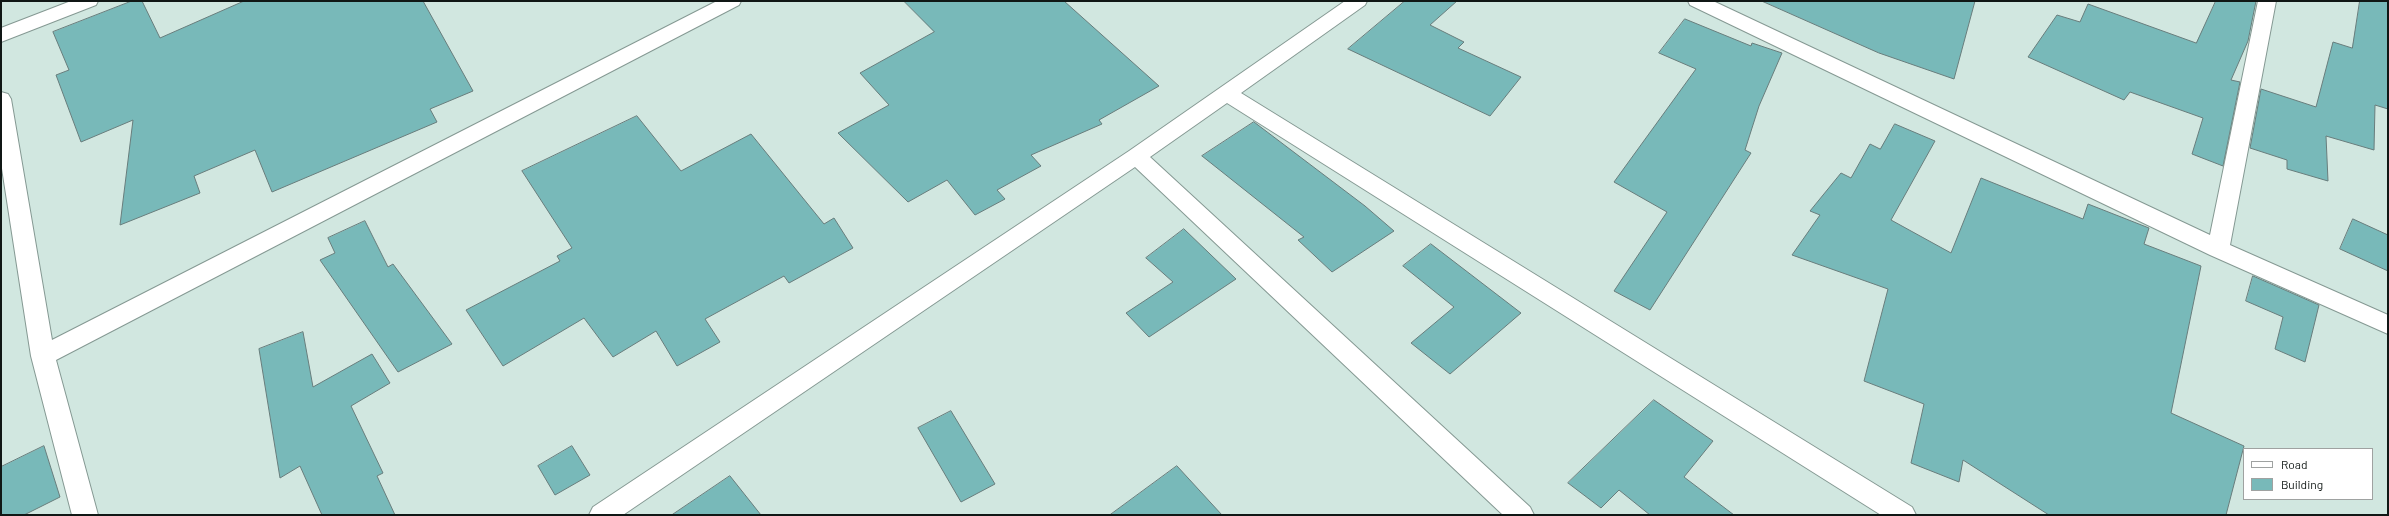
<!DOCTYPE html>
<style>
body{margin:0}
#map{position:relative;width:2389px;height:516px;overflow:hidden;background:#d1e7e0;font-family:Barlow,sans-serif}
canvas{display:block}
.frame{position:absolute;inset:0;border:2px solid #101715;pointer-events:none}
.legend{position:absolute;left:2243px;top:448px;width:130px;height:52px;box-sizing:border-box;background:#fff;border:1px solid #9fa2a1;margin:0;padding:5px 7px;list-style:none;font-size:12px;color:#101715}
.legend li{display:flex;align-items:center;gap:8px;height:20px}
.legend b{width:20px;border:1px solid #9fa2a1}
</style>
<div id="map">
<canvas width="2389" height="516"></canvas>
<div class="frame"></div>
<ul class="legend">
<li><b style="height:5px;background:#fff"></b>Road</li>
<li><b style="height:11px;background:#78b9b9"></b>Building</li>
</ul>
</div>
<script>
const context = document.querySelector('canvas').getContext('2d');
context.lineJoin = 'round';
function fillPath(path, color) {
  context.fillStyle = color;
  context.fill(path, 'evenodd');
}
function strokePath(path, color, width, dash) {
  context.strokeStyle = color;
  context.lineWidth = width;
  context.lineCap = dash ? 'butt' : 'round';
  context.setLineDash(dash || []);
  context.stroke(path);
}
const building = new Path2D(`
 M132 1H142L160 38 244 1H423L473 91 430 109 437 122 272 192 255 150 194 176 200 193 120 225 133 120 81 142 56 75 69 70 53 32Z
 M904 1H1064L1159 86 1099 120 1102 124 1031 155 1041 166 997 190 1005 199 975 215 947 180 908 202 838 133 889 105 860 73 934 32Z
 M1405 1H1457L1430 25 1464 42 1458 48 1521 77 1490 116 1348 49Z
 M1762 1H1975L1954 79 1879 53Z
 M2216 1H2256L2248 41 2231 80 2240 82 2223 166 2192 154 2203 118 2130 92 2124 100 2028 57 2057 15 2080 22 2088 4 2196 43Z
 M2360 1H2388V109L2375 105 2374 150 2326 136 2328 181 2287 169V160L2250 148 2261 89 2316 107 2333 42 2352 48Z
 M1685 19 1751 46 1752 43 1782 53 1759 106 1745 150 1751 153 1650 310 1614 291 1667 212 1614 182 1696 69 1659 53Z
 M637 116 681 171 751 134 824 224 834 218 853 248 789 283 784 276 705 319 720 342 677 366 656 331 613 357 584 318 503 366 466 310 560 261 557 256 572 248 522 171Z
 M1254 122 1365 206 1394 231 1332 272 1298 240 1304 237 1202 156Z
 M1895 124 1935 141 1891 220 1951 253 1981 178 2083 219 2088 204 2149 228 2144 244 2201 266 2171 413 2244 446 2226 515H2049L1963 460 1959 482 1911 463 1924 404 1864 381 1888 289 1792 255 1820 215 1810 211 1841 173 1851 178 1870 144 1880 149Z
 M2353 219 2388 235V271L2340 249Z
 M365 221 388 267 393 264 452 344 398 372 320 260 335 253 328 238Z
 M1184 229 1236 279 1149 337 1126 313 1173 282 1146 258Z
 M1431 244 1521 313 1450 374 1411 343 1454 307 1403 266Z
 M2253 276 2319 305 2305 362 2275 349 2283 317 2246 301Z
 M303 332 313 387 372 354 390 383 351 406 383 473 377 476 395 515H322L300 466 280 478 259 349Z
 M1654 400 1713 441 1684 477 1734 515H1650L1619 490 1601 508 1568 483Z
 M951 411 995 484 961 502 918 428Z
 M44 446 60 497 24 515H1V467Z
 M572 446 590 475 555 495 538 466Z
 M1177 466 1222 515H1110Z
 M730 476 761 515H672Z`);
const minor = new Path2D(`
 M71 1H98L96 5 1 42V28Z
 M717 1H741L739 5 56 360 98 515H72L31 356 1 162V92L8 94 11 99 52 340Z
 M1345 1H1367L1365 5 1241 93 1912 507 1916 515H1881L1227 103 1150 157 1530 507 1534 515H1503L1135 167 623 515H589L593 507 1129 151Z
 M1688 1H1713L2210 235 2258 1H2276L2230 245 2388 315V334L2210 255 1690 5Z`);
fillPath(building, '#78b9b9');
strokePath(building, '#687d7c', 1);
strokePath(minor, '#859993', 2);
fillPath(minor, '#fff');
</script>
